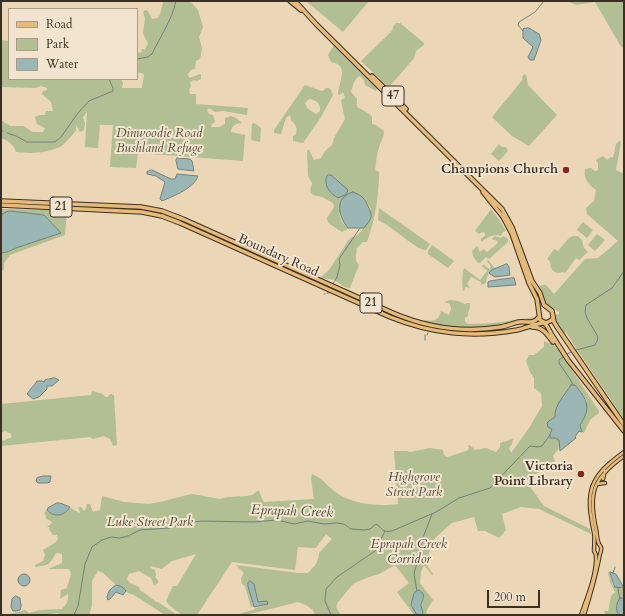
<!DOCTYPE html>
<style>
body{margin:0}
#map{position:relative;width:625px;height:616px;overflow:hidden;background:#ebd6b5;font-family:Cardo,serif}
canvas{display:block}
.frame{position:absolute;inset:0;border:2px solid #3b3024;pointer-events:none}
.legend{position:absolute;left:8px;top:8px;width:130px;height:72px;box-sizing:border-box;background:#f2e4cf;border:1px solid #a99c8b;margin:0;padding:5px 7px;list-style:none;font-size:12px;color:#3b3024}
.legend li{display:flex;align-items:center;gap:8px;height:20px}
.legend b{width:20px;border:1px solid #a99c8b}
.scale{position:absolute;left:487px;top:590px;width:53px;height:18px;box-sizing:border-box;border:2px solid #3b3024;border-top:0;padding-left:5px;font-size:12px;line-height:14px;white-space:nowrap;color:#3b3024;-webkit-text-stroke:3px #f2e4cf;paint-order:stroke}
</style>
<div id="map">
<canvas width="625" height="616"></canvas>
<div class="frame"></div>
<ul class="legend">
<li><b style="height:5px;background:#e6bb7a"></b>Road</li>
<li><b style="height:11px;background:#b1bf93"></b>Park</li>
<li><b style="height:11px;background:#9ab7b5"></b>Water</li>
</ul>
<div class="scale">200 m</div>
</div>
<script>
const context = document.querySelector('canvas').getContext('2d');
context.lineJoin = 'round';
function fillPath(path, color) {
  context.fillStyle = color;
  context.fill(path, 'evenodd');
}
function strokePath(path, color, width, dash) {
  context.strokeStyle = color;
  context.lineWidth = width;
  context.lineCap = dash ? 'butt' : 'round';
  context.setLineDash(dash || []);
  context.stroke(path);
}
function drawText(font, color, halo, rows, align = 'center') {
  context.font = font + ' Cardo,serif';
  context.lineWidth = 4;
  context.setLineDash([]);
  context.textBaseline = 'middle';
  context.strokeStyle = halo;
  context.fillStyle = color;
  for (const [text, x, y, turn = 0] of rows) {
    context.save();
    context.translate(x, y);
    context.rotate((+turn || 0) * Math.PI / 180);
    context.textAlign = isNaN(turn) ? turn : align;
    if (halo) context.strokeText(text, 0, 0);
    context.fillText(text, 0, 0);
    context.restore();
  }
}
const green = new Path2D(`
 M167 1H190L198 10 203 27 199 37 202 48 200 59 196 61 195 69 191 70 188 74 189 78 201 74V79L197 81 194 80 190 82 191 86 189 90 190 94H196V104L248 108 247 115 223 111 215 112 209 108 207 110 209 114 213 115 215 122 212 124 211 127H219L225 124V118L231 116 236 118 242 123C235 124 232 125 231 132L245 135 243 161 138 153 136 168 110 167 113 125H100L98 148 85 147 87 111 83 118 85 123 84 130 80 132 76 125V131C72 135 64 145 60 147 44 153 33 154 16 152 13 144 9 141 1 138V120L10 126H23L33 132H43L45 128 37 124 35 117 40 115H45L46 111H53L51 102 42 94 43 91 47 90V88L41 86 35 88 1 87V40L9 41V79H121L123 83 122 88H142L144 74 137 72V53L143 52 141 51 142 49H144V41V51L148 44 143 33 145 19 143 12 145 10 148 11 152 19 157 18 160 15 163 2Z
 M306 1H369L343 32Z
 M567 1H624V49L620 45 595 2 576 5Z
 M396 23H400L424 43V45L416 51 414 58 390 86 388 87 361 61 392 31 393 27Z
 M334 45 377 88 376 91 365 85 364 80 360 76C354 78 353 86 351 92L357 99V107L368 113 372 117V124L376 125 384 131C384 137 382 139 380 144 377 152 376 162 375 170L379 172C379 195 375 220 367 242H363L356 249 357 250C356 256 354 261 359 265L350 288C343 288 340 283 334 280 330 279 325 279 320 278L329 270 350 238C364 235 367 221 371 209L367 203 339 213 342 222 348 229 342 232 328 223 327 218 334 207 333 203 322 197 313 195 310 191 312 183 308 176 307 150H309L314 160 321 158 325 151 332 145 334 138 345 119 341 100 345 98 343 92 340 95 338 94C339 81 350 65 331 62L328 55ZM331 175 347 189 330 192Z
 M524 74 526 75 528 85 557 115 529 146 512 136 492 117 523 79 522 77Z
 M305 85 322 91 324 90 326 88H329L331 90 333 95 321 117 303 143 293 141V136L296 134C298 127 295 124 291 120L290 115 286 118 281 134 274 133V130ZM309 99C316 100 321 103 320 111L316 114 307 108 305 103Z
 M254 123 261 128 260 142 251 140 252 124Z
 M619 141 621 142 616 170 624 174V419L578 351 566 332 564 333 558 326 555 315 559 314V312L547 305 539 287 541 285H546L554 294 585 259 598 258 618 241 587 214 586 208 594 201 596 190C589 185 583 178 585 169L591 168 595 171 598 170V163L596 161 597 159 603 156 607 160 611 157 613 158 616 144Z
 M499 144 502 147H506L508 151 499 161 491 154Z
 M379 208 430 244 426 250C417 251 391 225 378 220Z
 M1 209 49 210 67 212 65 235 10 255 4 263V269L1 272V253L7 252 16 248 61 233 44 215H1Z
 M491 209 500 221 506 231 503 232 501 236C495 233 487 238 481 242V238L485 236V233L483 232 479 234 475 231Z
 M583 222 593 230 587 238 577 230Z
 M597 234 605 240 595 251 588 245Z
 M495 236 501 238 503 236 508 239V242L489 259 486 257 480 263 477 262 473 256 472 251 477 246 480 252 484 249 487 252 498 243 497 241 492 239Z
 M573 236H578L582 240 584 248 588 252 579 260 576 258 565 273 563 272C555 275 550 270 550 261L547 259 554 249 558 251 569 238Z
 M432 245 454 261 448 268 428 254V251Z
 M488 260 495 268C489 272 486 276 486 283L481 285V282L471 277 467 284 470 288 465 287 464 291H463C462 285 462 275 464 268L480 280 487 271 482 266 483 264 489 269 491 267 487 261Z
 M450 300 458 301 465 304 467 303H470C471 309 467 311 468 316L465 318V322L468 324 494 323 536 317 528 321H515L504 325 489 327H455L434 325 424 321 425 320C434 322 439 320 441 311L449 315 451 309 450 304 444 302Z
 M544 341 555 346 562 355 599 411V413L590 420 584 433 582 432 580 425 583 421 587 401 575 385C564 393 558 403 555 417L550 420 555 438 559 440 560 447 553 456 555 461 526 481 544 506 590 529 591 534 539 509 521 507 502 514 506 530 499 538 485 531H478L474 517 452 523 435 538 425 563 433 574 432 575 424 565 421 572 420 583 433 600 427 610 426 615H414L397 592 409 583 395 565 379 574 366 578 353 584 338 602 336 607 341 615H315L313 610 306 605 298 602 246 615H235L253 610 256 608 266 605 267 601 258 602 253 583 250 581 248 584 253 606 251 607 245 586 242 584 241 578 244 573 236 565 298 573H308C314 567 319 562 319 553L332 539 326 534 316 548 298 547 295 570 232 562 197 615H182C177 611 170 607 166 601L173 586H177L196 554 172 561 162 569 151 566 150 568 155 570 156 575 155 577 158 580V583L154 585 151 578 139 571 129 574 127 579 130 583 139 587 140 590 155 601 161 604 177 615H165L134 595 128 593 121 586 115 584 102 572 98 571 92 581V605L89 615H60L58 613 39 615H6L25 610 29 613 40 610 62 609C66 605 69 601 68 594L60 599 61 590 67 588 71 574 69 569H48L62 563V554L56 553C49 566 48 565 35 567V565L43 561 45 555 43 550 56 542 58 538 57 535H53L49 529 50 527H47L52 523 51 521 46 519V516L44 513 47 510 50 513 60 515 71 508 79 513 80 512 78 507H81L84 511 86 509 87 504H90L93 512 100 510 102 496 124 502 149 504 164 501 187 495 192 494 220 499 228 497 247 496 252 495 259 490 261 497 264 502 314 499 311 479 312 474C322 478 327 485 334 491 350 504 378 507 398 504L394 451H407L410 452 430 448 443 450 444 455 447 457 466 451 469 449 468 445 471 446 475 450 486 448 496 452 500 447V443L513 439 512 444 509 448 511 453 529 428 542 406 541 393 534 388V378L530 372 526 361 529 355H534L544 347Z
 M92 391 103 394 105 397H108L110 394H112L114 396 117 445 113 446 110 439 104 436 93 439 90 437 1 446V439L3 441 12 437 11 434 5 431 1 433V404L91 395Z
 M608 572H610V574L613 586 624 589V598L619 600C616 605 615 610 619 615H605L604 611H608L611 596 615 592 610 582Z`);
const water = new Path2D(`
 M529 28 539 34 541 40 534 60H530L528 57 533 47 523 38V29Z
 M177 158 190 159 192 161 194 171 178 169 176 161Z
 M152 170 171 179H175L177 174 198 176C194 188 174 196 162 201L160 199 165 182 156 176 147 174V172Z
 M328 175H331L347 189 348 191 345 195 338 198C330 193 325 188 326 178Z
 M353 192C360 195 364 197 367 204 373 217 373 216 364 228H348C338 216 334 197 353 192Z
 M10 211 44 215 61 233 16 248 7 252 1 253V215L6 212Z
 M507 264 509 267 510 275 495 277 490 274 489 273 492 270Z
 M514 278 516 285H515L488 287V282L490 281Z
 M55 378 59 380 52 386H47V389L39 397 33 399 27 394C30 389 34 386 37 381H42L44 382 45 380Z
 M571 385H575C587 400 592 407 580 425L582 432 579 431 575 437 576 438 560 451 559 440 555 438H550V434L552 429 548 427 547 423 550 420 555 417C554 405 565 395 571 385Z
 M43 476H51L50 482 47 483H38L36 481 37 478Z
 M57 503H60L70 507C65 516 54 518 47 510L48 508Z
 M610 572 616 574 624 588 615 587Z
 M18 580a6 6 0 1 1 12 0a6 6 0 1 1-12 0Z
 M250 581 254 584 258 602 267 601 268 604 254 607 248 586V583Z
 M116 585C121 586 123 587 126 591L123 595 116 592 111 598 108 600 107 597 109 591Z
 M419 590C428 596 421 599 421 606 422 609 423 611 423 613L421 615H417L411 605 414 593Z
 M16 596 20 598 21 606 20 610 16 611H13L11 607 12 599Z
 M620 598H624V615H619C615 610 616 603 620 598Z`);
const stream = new Path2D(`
 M523 31 518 25 519 22 535 12 544 1
 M137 59 148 57 152 54C160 37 172 20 176 1
 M1 131H3
 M7 133 16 136 27 142H55L61 137 78 113 89 101 113 91V88L109 79
 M335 281 337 277 340 265 339 259 360 228
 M333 284 334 282
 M327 293H329
 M324 294H325
 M433 324 442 325
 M427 335 428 333
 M425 340V335
 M576 350 595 345 597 341 598 337 587 318 585 312 586 305 612 288 624 271
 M567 354 573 351
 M564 356 559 360V363L570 379 573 385
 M613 573 615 567
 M618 588 620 600
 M417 591 414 574 424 535 432 514
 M74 615 78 606 85 564 92 547 102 540 111 537 120 538 128 536 140 530 169 528 186 523 201 521 253 522 277 520 294 524 308 521 324 524 336 523 344 524 351 529 364 530 370 529 376 524C383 528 381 533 392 531L436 512 459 498 490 488 530 446 538 447 542 446 550 435
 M331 615 325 601 326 589 337 577 375 551 385 531`);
const major = new Path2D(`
 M603 479 605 471
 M597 484 605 483
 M581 615C587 598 597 574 596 556 596 554 595 553 594 551 594 548 595 538 594 533 585 491 589 477 624 452
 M584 615C590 596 595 578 599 559 599 556 601 552 601 550 602 547 600 546 599 544 597 540 597 534 596 529 588 493 593 478 624 456`);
const highway = new Path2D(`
 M290 1 301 10
 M295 1 316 24 502 209 512 227 532 281 540 293 544 305 552 311 554 322 557 327 624 425
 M372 76 406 109
 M483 192 503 217 512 234 529 283 537 299 540 320 546 323 552 320 553 317
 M1 201 141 207 162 211 183 219 393 313C428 328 464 333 501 327 507 326 513 323 519 322 527 321 533 325 539 317
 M1 205 142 212 162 216 180 223 390 317C432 334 472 338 517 330 526 328 534 324 543 323
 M544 323 547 326 552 335 568 360 624 431
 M532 327C543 327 547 334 553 342`);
const markers = [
 [566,170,4,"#8f2418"],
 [581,474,4,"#8f2418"]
];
const shields = [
 [393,96,22],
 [61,207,22],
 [371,303,22]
];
const shieldNames = [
 ["47",393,96],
 ["21",61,207],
 ["21",371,303]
];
const parkNames = [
 ["Dinwoodie Road",159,134],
 ["Bushland Refuge",159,149],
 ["Highgrove",414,478],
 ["Street Park",414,493],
 ["Luke Street Park",150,523],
 ["Eprapah Creek",409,545],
 ["Corridor",409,560]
];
const poiNames = [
 ["Champions Church",558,170],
 ["Victoria",573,467],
 ["Point Library",573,482]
];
const streetNames = [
 ["Boundary Road",278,256,24]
];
const waterNames = [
 ["Eprapah Creek",292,512,2]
];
fillPath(green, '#b1bf93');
fillPath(water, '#9ab7b5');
strokePath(water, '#74817b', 1);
strokePath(stream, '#74817b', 1);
strokePath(major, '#3b3024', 4.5);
strokePath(highway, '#3b3024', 5.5);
strokePath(major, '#e6bb7a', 2.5);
strokePath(highway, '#e6bb7a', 3.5);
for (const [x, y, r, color] of markers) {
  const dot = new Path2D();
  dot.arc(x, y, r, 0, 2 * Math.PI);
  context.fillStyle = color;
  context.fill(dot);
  strokePath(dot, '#f2e4cf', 1.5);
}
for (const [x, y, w] of shields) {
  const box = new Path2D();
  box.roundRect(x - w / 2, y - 10, w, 20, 3);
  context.fillStyle = '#f2e4cf';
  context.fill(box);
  strokePath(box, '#3b3024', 1);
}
drawText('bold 12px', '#3b3024', null, shieldNames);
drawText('italic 13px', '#534d3a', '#f2e4cf', parkNames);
drawText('bold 13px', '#3b3024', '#f2e4cf', poiNames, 'right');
drawText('13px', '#3b3024', '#f2e4cf', streetNames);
drawText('italic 14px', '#4e4b41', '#f2e4cf', waterNames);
</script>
